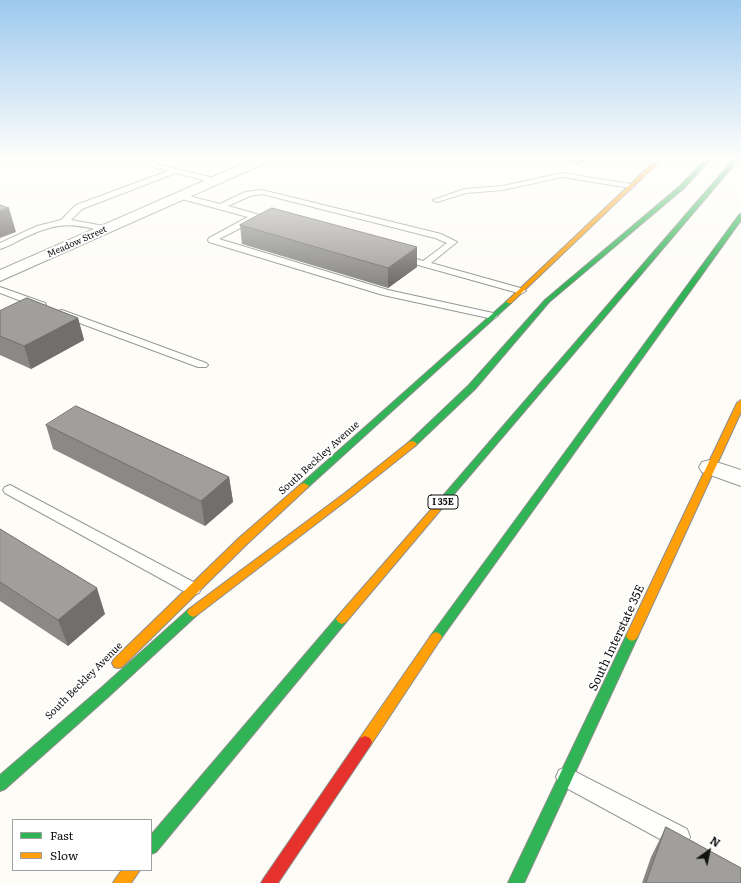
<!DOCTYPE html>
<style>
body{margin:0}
#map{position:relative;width:741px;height:883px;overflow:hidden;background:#fdfcf7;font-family:Literata,serif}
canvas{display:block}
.legend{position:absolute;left:12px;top:819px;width:140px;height:52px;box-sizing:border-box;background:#fff;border:1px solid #a0a0a0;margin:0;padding:5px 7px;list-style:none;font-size:12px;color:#111}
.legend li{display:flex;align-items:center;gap:8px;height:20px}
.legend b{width:20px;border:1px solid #a0a0a0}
.north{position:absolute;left:689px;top:831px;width:40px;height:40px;-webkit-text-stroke:3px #fff;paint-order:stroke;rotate:33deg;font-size:11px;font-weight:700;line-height:16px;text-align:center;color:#111}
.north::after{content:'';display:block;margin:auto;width:14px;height:18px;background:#111;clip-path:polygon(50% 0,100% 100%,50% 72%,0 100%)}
</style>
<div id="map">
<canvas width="741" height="883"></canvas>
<ul class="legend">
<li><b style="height:5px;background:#30b455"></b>Fast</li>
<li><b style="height:5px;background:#ff9f0a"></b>Slow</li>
</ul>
<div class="north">N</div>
</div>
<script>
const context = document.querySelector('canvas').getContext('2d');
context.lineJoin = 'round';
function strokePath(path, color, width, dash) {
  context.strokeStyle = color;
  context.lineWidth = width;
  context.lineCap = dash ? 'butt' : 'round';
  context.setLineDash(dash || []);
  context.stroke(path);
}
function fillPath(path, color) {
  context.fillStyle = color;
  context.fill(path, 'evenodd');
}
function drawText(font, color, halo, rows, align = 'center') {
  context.font = font + ' Literata,serif';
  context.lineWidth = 4;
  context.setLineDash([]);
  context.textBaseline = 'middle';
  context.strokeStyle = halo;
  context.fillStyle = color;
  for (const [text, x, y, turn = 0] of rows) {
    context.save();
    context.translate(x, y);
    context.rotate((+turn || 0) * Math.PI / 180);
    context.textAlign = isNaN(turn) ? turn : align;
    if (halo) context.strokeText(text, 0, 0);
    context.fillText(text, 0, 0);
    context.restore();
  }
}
const lane = new Path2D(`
 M3 159H14L0 164V160Z
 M125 159H136L218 179 219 181 215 183 176 173 82 209 71 220 110 227 111 229 110 231 107 232C74 224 61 221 28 236 19 240 10 246 0 249V243L37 226 61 220 76 205 168 171 126 160Z
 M588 159H602C599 162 591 162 588 159Z
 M562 173 631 184 635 186 631 188 562 177 503 190 466 193 437 202 433 200 465 189 503 186Z
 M262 190 441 234 457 242 431 263 524 289 526 291 521 294 518 293 397 259 395 257 400 254 423 261 447 243 435 238 262 194 250 196 228 206 274 219 275 221 271 223 256 220 219 239 388 290 493 313 498 316 493 319 383 295 209 242 208 240 209 238 248 217 178 198 177 196 181 194 220 204 245 192Z
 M0 287 45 303 46 305 41 308 37 307 0 293Z
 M62 310 206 363 208 365 206 367H198L58 315 57 313 58 311Z
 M10 485 199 585 201 589 199 593 193 595 187 593 5 493 3 490 5 487Z
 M566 767 687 829 690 837 687 845 679 848 671 845 559 784 556 777 559 770Z`);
const street = new Path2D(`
 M254 159H270L268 162 0 281V270Z
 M710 460 741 470V486L702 472 699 467 702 462Z`);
const fast = new Path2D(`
 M706 159H711L684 188 549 302 475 389 415 446H409L407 444 409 442 469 385 545 300 680 186Z
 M734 159H739L448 501H442L440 499 442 497Z
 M741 214V220L440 640 436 642 432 640 430 637 432 634 739 215Z
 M509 300 511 301V303L307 488H301L299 486 301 484 507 301Z
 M193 607 197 609 199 612 197 615 108 697 5 789 0 791V775L100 689 189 609Z
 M342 614 346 616 348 619 346 622 156 852 151 854V835L338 616Z
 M632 631 636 633 638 636 524 883H508L626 636 628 633Z`);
const slow = new Path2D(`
 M657 159H662L511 303H507V301Z
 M741 400V412L638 636 636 639 632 641 628 639 626 636 737 403Z
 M412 441 415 442 417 444 415 446 351 497 197 615 193 617 189 615 187 612 189 609 345 493 409 442Z
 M304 483 309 486 307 488 247 544 122 667 118 668 114 667 112 663 114 659 239 538 301 484Z
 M445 496 448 497 450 499 448 501 346 622 342 624 338 622 336 619 338 616 442 497Z
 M436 632 440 634 442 637 440 640 370 746 365 748 360 746 358 742 360 738 432 634Z
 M122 870H140L131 883H113L116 878Z`);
const jam = new Path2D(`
 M365 736 370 738 372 742 370 746 278 883H261L264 878 360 738Z`);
const wall = new Path2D(`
 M550 159H587L579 165Z
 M240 225 417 267 388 288 242 244Z
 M0 311 78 318 84 340 31 369 0 355Z
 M46 425 229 477 233 502 205 526 53 449Z
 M0 529 105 614 68 646 0 601Z
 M666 827 741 883H642L651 857Z`);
const shadedWall = new Path2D(`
 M580 159H587L579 165Z
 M9 208 16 232 0 238V211Z
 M417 247V267L388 288V268Z
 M78 318 84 340 31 369 24 346Z
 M229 477 233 502 205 526 201 501Z
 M97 588 105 614 68 646 58 620Z`);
const building = new Path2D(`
 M0 205 9 208 0 211Z
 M272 208 417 247 388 268 240 225Z
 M27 298 78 318 24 346 0 336V311Z
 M76 406 229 477 201 501 46 425Z
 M0 529 97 588 58 620 0 582Z
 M666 827 741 868V883H646Z`);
const farStreetnames = [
 ["Meadow Street",77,242,-24]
];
const shields = [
 [443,502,30]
];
const shieldNames = [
 ["I 35E",443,502]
];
const streetNames = [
 ["South Beckley Avenue",319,458,-42],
 ["South Beckley Avenue",84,681,-45]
];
const nearStreetnames = [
 ["South Interstate 35E",617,638,-65]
];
strokePath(lane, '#979795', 2);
strokePath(street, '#979795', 2);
strokePath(fast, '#8e8d8b', 2);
strokePath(slow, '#8e8d8b', 2);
strokePath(jam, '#8e8d8b', 2);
fillPath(lane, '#fffffe');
fillPath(street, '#fffffe');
fillPath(fast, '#30b455');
fillPath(slow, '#ff9f0a');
fillPath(jam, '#e5322d');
fillPath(wall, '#8a8986');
fillPath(shadedWall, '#716f6d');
fillPath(building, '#a19f9c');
strokePath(building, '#716f6d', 1);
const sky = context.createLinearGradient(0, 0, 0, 283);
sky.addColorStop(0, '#9dc9ee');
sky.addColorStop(0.56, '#fefefb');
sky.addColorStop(1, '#fefefb00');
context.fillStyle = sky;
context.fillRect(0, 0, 741, 283);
drawText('9px', '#111', '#fff', farStreetnames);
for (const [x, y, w] of shields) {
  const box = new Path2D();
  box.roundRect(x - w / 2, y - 7, w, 14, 3);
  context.fillStyle = '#fff';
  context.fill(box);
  strokePath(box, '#111', 1);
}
drawText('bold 9px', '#111', null, shieldNames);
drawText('10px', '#111', '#fff', streetNames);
drawText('12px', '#111', '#fff', nearStreetnames);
</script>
